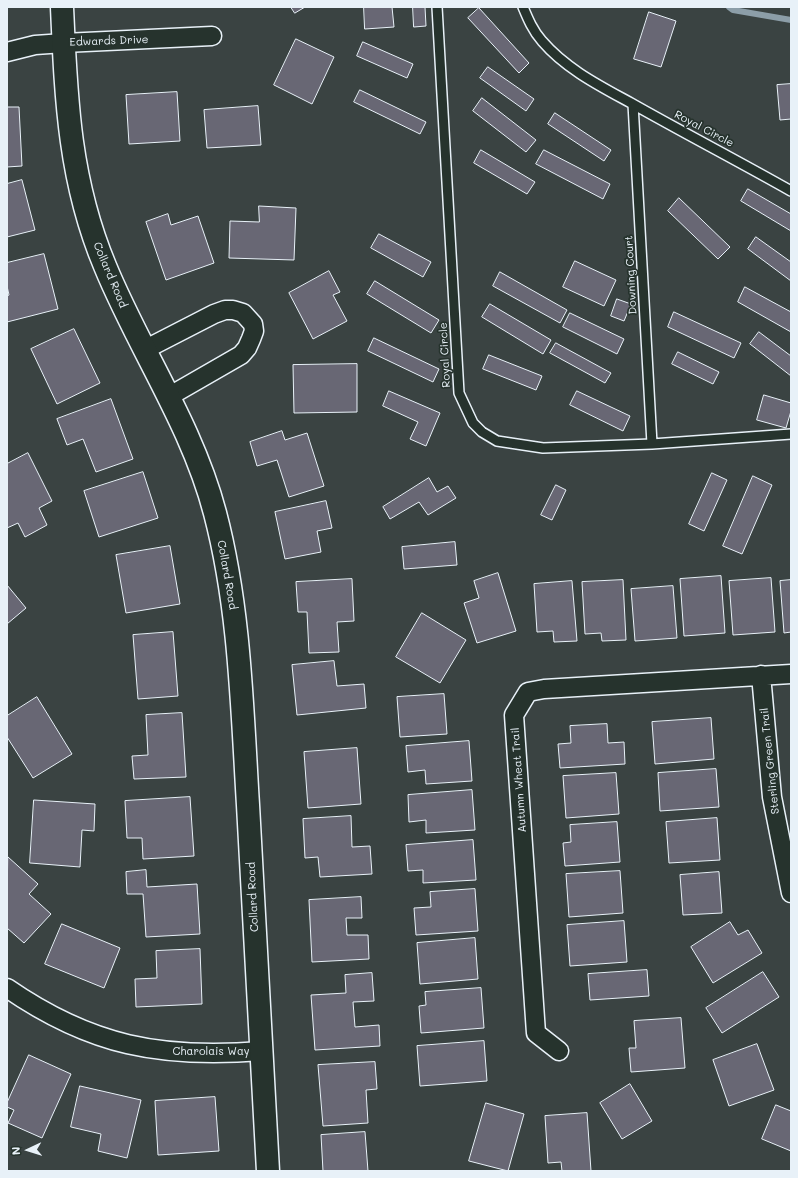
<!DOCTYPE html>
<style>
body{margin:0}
#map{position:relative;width:798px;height:1178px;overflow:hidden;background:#3a4342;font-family:Mali,sans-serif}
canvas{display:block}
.frame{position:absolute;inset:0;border:8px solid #e8f1f8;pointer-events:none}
.north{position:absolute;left:8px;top:1130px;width:40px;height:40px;-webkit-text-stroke:3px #26332d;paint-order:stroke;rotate:266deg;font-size:11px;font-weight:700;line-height:16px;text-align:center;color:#e8f1f8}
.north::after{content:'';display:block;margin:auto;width:14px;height:18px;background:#e8f1f8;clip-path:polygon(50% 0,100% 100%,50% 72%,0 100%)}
</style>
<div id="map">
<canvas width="798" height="1178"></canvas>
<div class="frame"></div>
<div class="north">N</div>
</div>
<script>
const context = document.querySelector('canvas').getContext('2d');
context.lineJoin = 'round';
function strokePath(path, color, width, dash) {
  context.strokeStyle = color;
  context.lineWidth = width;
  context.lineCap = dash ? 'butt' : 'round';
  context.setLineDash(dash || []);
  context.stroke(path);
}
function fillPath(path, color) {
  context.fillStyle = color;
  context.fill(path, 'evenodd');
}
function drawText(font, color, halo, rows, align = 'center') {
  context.font = font + ' Mali,sans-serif';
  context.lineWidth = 3.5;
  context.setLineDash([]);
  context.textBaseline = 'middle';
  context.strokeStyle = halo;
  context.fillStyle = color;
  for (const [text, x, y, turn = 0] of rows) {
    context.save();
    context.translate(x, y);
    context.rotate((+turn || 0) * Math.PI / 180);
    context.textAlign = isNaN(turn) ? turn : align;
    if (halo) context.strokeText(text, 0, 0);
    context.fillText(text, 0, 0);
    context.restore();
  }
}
const stream = new Path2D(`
 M729 7 733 10 791 20`);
const building = new Path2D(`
 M291 7H305L295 13Z
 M364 7H392L394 27 365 29Z
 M413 7H425L426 26 414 27Z
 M479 8 529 63 519 73 468 18Z
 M649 12 676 21 661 67 634 59Z
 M296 39 334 57 312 104 274 85Z
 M363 42 413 64 407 78 357 56Z
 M488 67 534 99 526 111 480 78Z
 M791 84V119L780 120 777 85Z
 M360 90 426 122 420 134 354 102Z
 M177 92 180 141 129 144 126 95Z
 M482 98 536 140 526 152 473 111Z
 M258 106 261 145 207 148 204 110Z
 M7 107H19L22 166 7 167Z
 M555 113 611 150 604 161 548 124Z
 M481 150 535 182 527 194 474 163Z
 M544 150 610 184 603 199 536 164Z
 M22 180 35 230 7 237V184Z
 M748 189 791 214V231L741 201Z
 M679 198 730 247 718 259 668 211Z
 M259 206 296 208 294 260 229 258 230 221 259 222Z
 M168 214 171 225 198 216 214 263 166 280 146 222Z
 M379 234 431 262 423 277 371 248Z
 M756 237 791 262V281L748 249Z
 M44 254 58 309 7 322V296L9 295 7 286V263Z
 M575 261 616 280 604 306 563 287Z
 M329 271 340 292 333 295 347 321 313 339 289 293Z
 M500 272 567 310 560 323 493 286Z
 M375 281 439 320 431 333 367 294Z
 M745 287 791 312V332L738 302Z
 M617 299 631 304 624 321 611 316Z
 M490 304 551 340 543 354 482 317Z
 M674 312 741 343 734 358 668 327Z
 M570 313 624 339 617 354 563 327Z
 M74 329 100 383 57 404 31 349Z
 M759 332 791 356V376L750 344Z
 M374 338 439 369 433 382 368 351Z
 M556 343 611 373 605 383 550 353Z
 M678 352 719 372 713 384 672 364Z
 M489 355 542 376 536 390 483 369Z
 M357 364V412L294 413 293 365Z
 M389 391 440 413 426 446 410 439 418 422 383 406Z
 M577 391 630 416 623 431 570 405Z
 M764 395 791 403V411L786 428 757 420Z
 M111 399 133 459 96 472 83 439 67 445 57 419Z
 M282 431 285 440 307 433 324 486 289 497 277 460 257 466 250 442Z
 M28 453 52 501 39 508 47 525 25 537 18 523 7 528V464Z
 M143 472 158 518 99 537 84 491Z
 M712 473 727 480 704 531 689 524Z
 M753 476 772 485 742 554 723 546Z
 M429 478 437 492 448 486 456 498 428 515 419 502 390 519 383 507Z
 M556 485 566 490 552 520 541 515Z
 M326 501 332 528 317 531 321 552 285 559 275 512Z
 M455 542 457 565 404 569 402 547Z
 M170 546 180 604 126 613 116 555Z
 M498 573 516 631 477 643 464 603 479 598 474 581Z
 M721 576 725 633 684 636 680 579Z
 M771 578 775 632 733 635 729 581Z
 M352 579 354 621 337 622 339 652 309 653 307 612H298L296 582Z
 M623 580 626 640 602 641 601 633 585 634 582 582Z
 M791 580V632L784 633 780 581Z
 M572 581 577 641 554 642 553 631 537 632 534 584Z
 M7 585 26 608 7 624Z
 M673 586 677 638 635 641 631 589Z
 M422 613 466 640 440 683 396 657Z
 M173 632 178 696 138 699 133 635Z
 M334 661 337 686 364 684 366 708 297 715 292 665Z
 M444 694 447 734 400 737 397 697Z
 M37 697 72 754 33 778 7 737V716Z
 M182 713 186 777 134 779 132 756 148 755 146 715Z
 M711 718 714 759 655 764 652 722Z
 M607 724 608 743 624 742 625 764 560 768 558 744 571 743 570 726Z
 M469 741 472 781 426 784 425 770 408 772 406 746Z
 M357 748 361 804 308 808 304 752Z
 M716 769 719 807 660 811 658 773Z
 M616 773 619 814 566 818 563 776Z
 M472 790 475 830 426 833V820L409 822 408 795Z
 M190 797 194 856 143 859 142 838H127L125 801Z
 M34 800 95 804 94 831 82 830 80 867 30 863Z
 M351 816 352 847 370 846 372 874 320 877 318 857 305 858 303 819Z
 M717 818 720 860 669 863 666 822Z
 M617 822 620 862 565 866 563 843 571 842 570 825Z
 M473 840 476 880 423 883V870L408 871 406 845Z
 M8 857 38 884 29 894 51 914 24 943 7 928Z
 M146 870 147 887 197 884 200 934 146 937 143 894H127L126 872Z
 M620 871 623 913 569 917 566 874Z
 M719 872 722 913 683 915 680 875Z
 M475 889 478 931 416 935 414 908 431 907 430 892Z
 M361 897 362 918H346L347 935H368L369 959 312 962 309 900Z
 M624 921 627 962 570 966 567 925Z
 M730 922 738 935 748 930 762 953 713 983 691 947Z
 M62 924 120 948 104 988 45 964Z
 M475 938 478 979 420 984 417 943Z
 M200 949 202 1004 136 1007 135 979 157 978 156 951Z
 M647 970 649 996 590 1000 588 974Z
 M763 972 779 997 722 1033 706 1008Z
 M372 973 374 1001 353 1002 355 1027 379 1025 380 1046 315 1050 311 995 346 993 345 975Z
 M481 988 484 1028 421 1033 419 1006 426 1005 425 992Z
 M681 1018 685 1068 631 1072 629 1048H636L634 1021Z
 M484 1041 487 1081 420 1086 417 1046Z
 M757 1044 774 1090 729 1106 713 1060Z
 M29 1055 71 1074 42 1138 8 1123 14 1110 7 1107V1103Z
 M375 1062 377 1089 366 1090 368 1123 323 1126 318 1065Z
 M630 1084 652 1121 622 1139 600 1103Z
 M80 1086 141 1100 127 1158 98 1151 101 1134 71 1127Z
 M215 1097 219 1151 158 1155 155 1101Z
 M486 1103 524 1114 508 1171 469 1161Z
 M776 1105 791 1111V1151L762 1139Z
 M587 1113 591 1171H562L561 1162 548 1163 545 1116Z
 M365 1132 368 1171H323L321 1135Z`);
const lane = new Path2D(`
 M437 7 459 393 473 423 482 432 497 441 543 448 652 444 791 434
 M523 7C528 19 533 31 542 41 566 69 600 86 631 103 684 133 738 161 791 191
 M633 104 652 444`);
const street = new Path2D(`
 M7 52 35 45 64 43 212 36
 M144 350 214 314 225 310H233L243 313 253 324 254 331 251 339 247 348 241 355 168 397
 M761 675 772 797 791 893
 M7 988C91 1046 161 1059 262 1051
 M559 1051 536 1033 514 715 528 692 544 689 791 674`);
const secondary = new Path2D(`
 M62 7C66 98 69 180 105 266 139 349 192 425 215 513 240 608 242 707 248 805 255 927 262 1049 268 1171`);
const streetNames = [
 ["Edwards Drive",109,41,-2],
 ["Royal Circle",704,129,28],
 ["Collard Road",110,275,67],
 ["Downing Court",631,275,-93],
 ["Royal Circle",445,355,-93],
 ["Collard Road",227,575,80],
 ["Sterling Green Trail",770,761,-96],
 ["Autumn Wheat Trail",519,780,-94],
 ["Collard Road",253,897,-93],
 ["Charolais Way",211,1052]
];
strokePath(stream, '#8c9ea8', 6);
fillPath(building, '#686774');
strokePath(building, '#e8f1f8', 1);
strokePath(lane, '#e8f1f8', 12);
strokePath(street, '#e8f1f8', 21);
strokePath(secondary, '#e8f1f8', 25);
strokePath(lane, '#26332d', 9);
strokePath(street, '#26332d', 18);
strokePath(secondary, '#26332d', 22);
drawText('11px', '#e8f1f8', '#26332d', streetNames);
</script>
